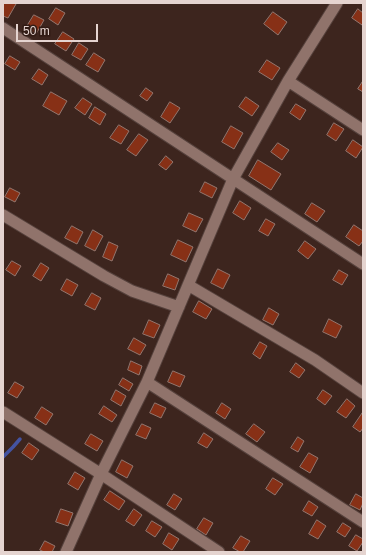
<!DOCTYPE html>
<style>
body{margin:0}
#map{position:relative;width:366px;height:555px;overflow:hidden;background:#3d251e;font-family:Arial,sans-serif}
canvas{display:block}
.frame{position:absolute;inset:0;border:4px solid #e5d4d0;pointer-events:none}
.scale{position:absolute;left:16px;top:24px;width:82px;height:18px;box-sizing:border-box;border:2px solid #e5d4d0;border-top:0;padding-left:5px;font-size:12px;line-height:14px;white-space:nowrap;color:#e5d4d0;-webkit-text-stroke:3px #321c15;paint-order:stroke}
</style>
<div id="map">
<canvas width="366" height="555"></canvas>
<div class="frame"></div>
<div class="scale">50 m</div>
</div>
<script>
const context = document.querySelector('canvas').getContext('2d');
context.lineJoin = 'round';
function strokePath(path, color, width, dash) {
  context.strokeStyle = color;
  context.lineWidth = width;
  context.lineCap = dash ? 'butt' : 'round';
  context.setLineDash(dash || []);
  context.stroke(path);
}
function fillPath(path, color) {
  context.fillStyle = color;
  context.fill(path, 'evenodd');
}
const stream = new Path2D(`
 M3 457 13 447 20 439`);
const building = new Path2D(`
 M3 3H14L16 4 8 18 3 16Z
 M56 8 65 13 58 25 49 19Z
 M358 9 363 13V23L362 25 352 18Z
 M273 12 287 22 278 35 264 24Z
 M34 15 44 20 36 34 26 28Z
 M63 32 74 39 66 51 55 44Z
 M79 43 88 49 81 60 72 55Z
 M94 53 105 60 98 72 86 65Z
 M10 56 20 62 15 70 5 64Z
 M267 60 280 68 272 80 259 72Z
 M39 69 48 75 42 85 32 79Z
 M363 81V92L358 89Z
 M146 88 153 93 147 101 140 96Z
 M51 92 67 101 59 115 43 106Z
 M246 97 259 106 252 116 239 107Z
 M83 98 92 104 85 115 75 108Z
 M170 102 180 108 170 123 161 117Z
 M296 104 306 110 300 120 290 113Z
 M95 107 106 114 100 125 89 118Z
 M334 123 344 129 336 141 327 135Z
 M119 125 129 131 121 144 110 138Z
 M231 126 243 133 234 149 222 142Z
 M139 134 148 140 136 156 127 150Z
 M353 140 363 147 356 158 346 151Z
 M278 143 289 150 282 160 271 152Z
 M166 156 173 162 166 170 159 165Z
 M258 160 281 174 271 190 249 176Z
 M205 182 217 188 212 198 200 192Z
 M10 188 20 193 15 202 5 197Z
 M240 201 251 208 244 220 233 213Z
 M312 203 325 211 317 222 305 214Z
 M189 213 203 219 196 232 183 226Z
 M266 219 275 224 268 236 259 231Z
 M354 225 363 231V241L359 246 346 237Z
 M72 226 83 232 77 244 65 238Z
 M93 230 103 236 95 251 85 246Z
 M178 240 193 247 186 262 171 255Z
 M305 241 316 249 308 259 298 251Z
 M109 242 118 246 112 261 103 257Z
 M12 261 21 266 15 276 6 270Z
 M41 263 49 268 41 281 33 276Z
 M218 269 230 275 223 289 211 283Z
 M339 270 348 275 342 285 333 280Z
 M168 274 179 279 175 290 163 286Z
 M67 279 78 285 72 296 61 290Z
 M92 293 101 298 95 310 85 305Z
 M199 301 212 309 206 319 193 312Z
 M269 308 279 314 273 325 263 320Z
 M329 319 342 326 336 338 323 332Z
 M149 320 160 325 154 338 143 334Z
 M134 338 146 345 140 355 128 349Z
 M260 342 267 346 260 359 253 354Z
 M131 361 142 366 139 375 128 370Z
 M296 363 305 370 299 378 290 372Z
 M173 371 185 376 180 387 168 382Z
 M123 378 133 384 129 391 119 385Z
 M15 382 24 387 17 398 8 393Z
 M116 390 126 396 121 406 111 400Z
 M323 390 332 396 325 405 317 399Z
 M347 399 355 406 346 418 337 412Z
 M155 403 166 408 161 418 150 413Z
 M222 403 231 409 225 419 216 413Z
 M104 406 117 415 112 422 99 414Z
 M42 407 53 414 46 425 35 418Z
 M363 412V428L360 432 353 427Z
 M142 424 151 428 146 439 136 435Z
 M254 424 265 432 257 442 246 434Z
 M204 433 213 439 207 448 198 443Z
 M91 434 103 441 97 451 85 444Z
 M298 437 304 441 298 452 291 448Z
 M29 443 39 450 32 460 22 453Z
 M309 453 318 458 310 473 300 467Z
 M122 460 133 466 127 478 116 472Z
 M75 472 85 478 78 490 68 484Z
 M273 478 283 484 275 495 266 489Z
 M110 491 125 501 119 510 104 500Z
 M174 494 182 499 175 510 167 505Z
 M356 494 363 498V503L360 510 350 505Z
 M309 501 318 507 312 516 303 511Z
 M61 509 73 513 68 526 56 522Z
 M134 509 142 515 134 526 126 521Z
 M204 518 213 523 206 535 197 529Z
 M317 520 326 526 318 539 309 534Z
 M152 521 162 527 155 537 146 531Z
 M343 523 351 528 345 537 337 532Z
 M169 533 179 539 172 550 163 544Z
 M356 535 363 539V542L357 551 349 546Z
 M241 536 250 541 243 552H240L233 548Z
 M45 541 55 546 52 552H44L40 550Z`);
const street = new Path2D(`
 M3 28 363 264
 M288 81 363 130
 M3 215 104 276 132 291 179 307
 M188 285 315 360 363 393
 M147 382 363 522
 M3 412 101 474 219 552
 M66 552 101 474 147 382 233 179 288 81 337 3`);
strokePath(stream, '#4453a1', 3.5);
fillPath(building, '#873016');
strokePath(building, '#93766e', 1);
strokePath(street, '#55413c', 13);
strokePath(street, '#90736b', 11);
</script>
